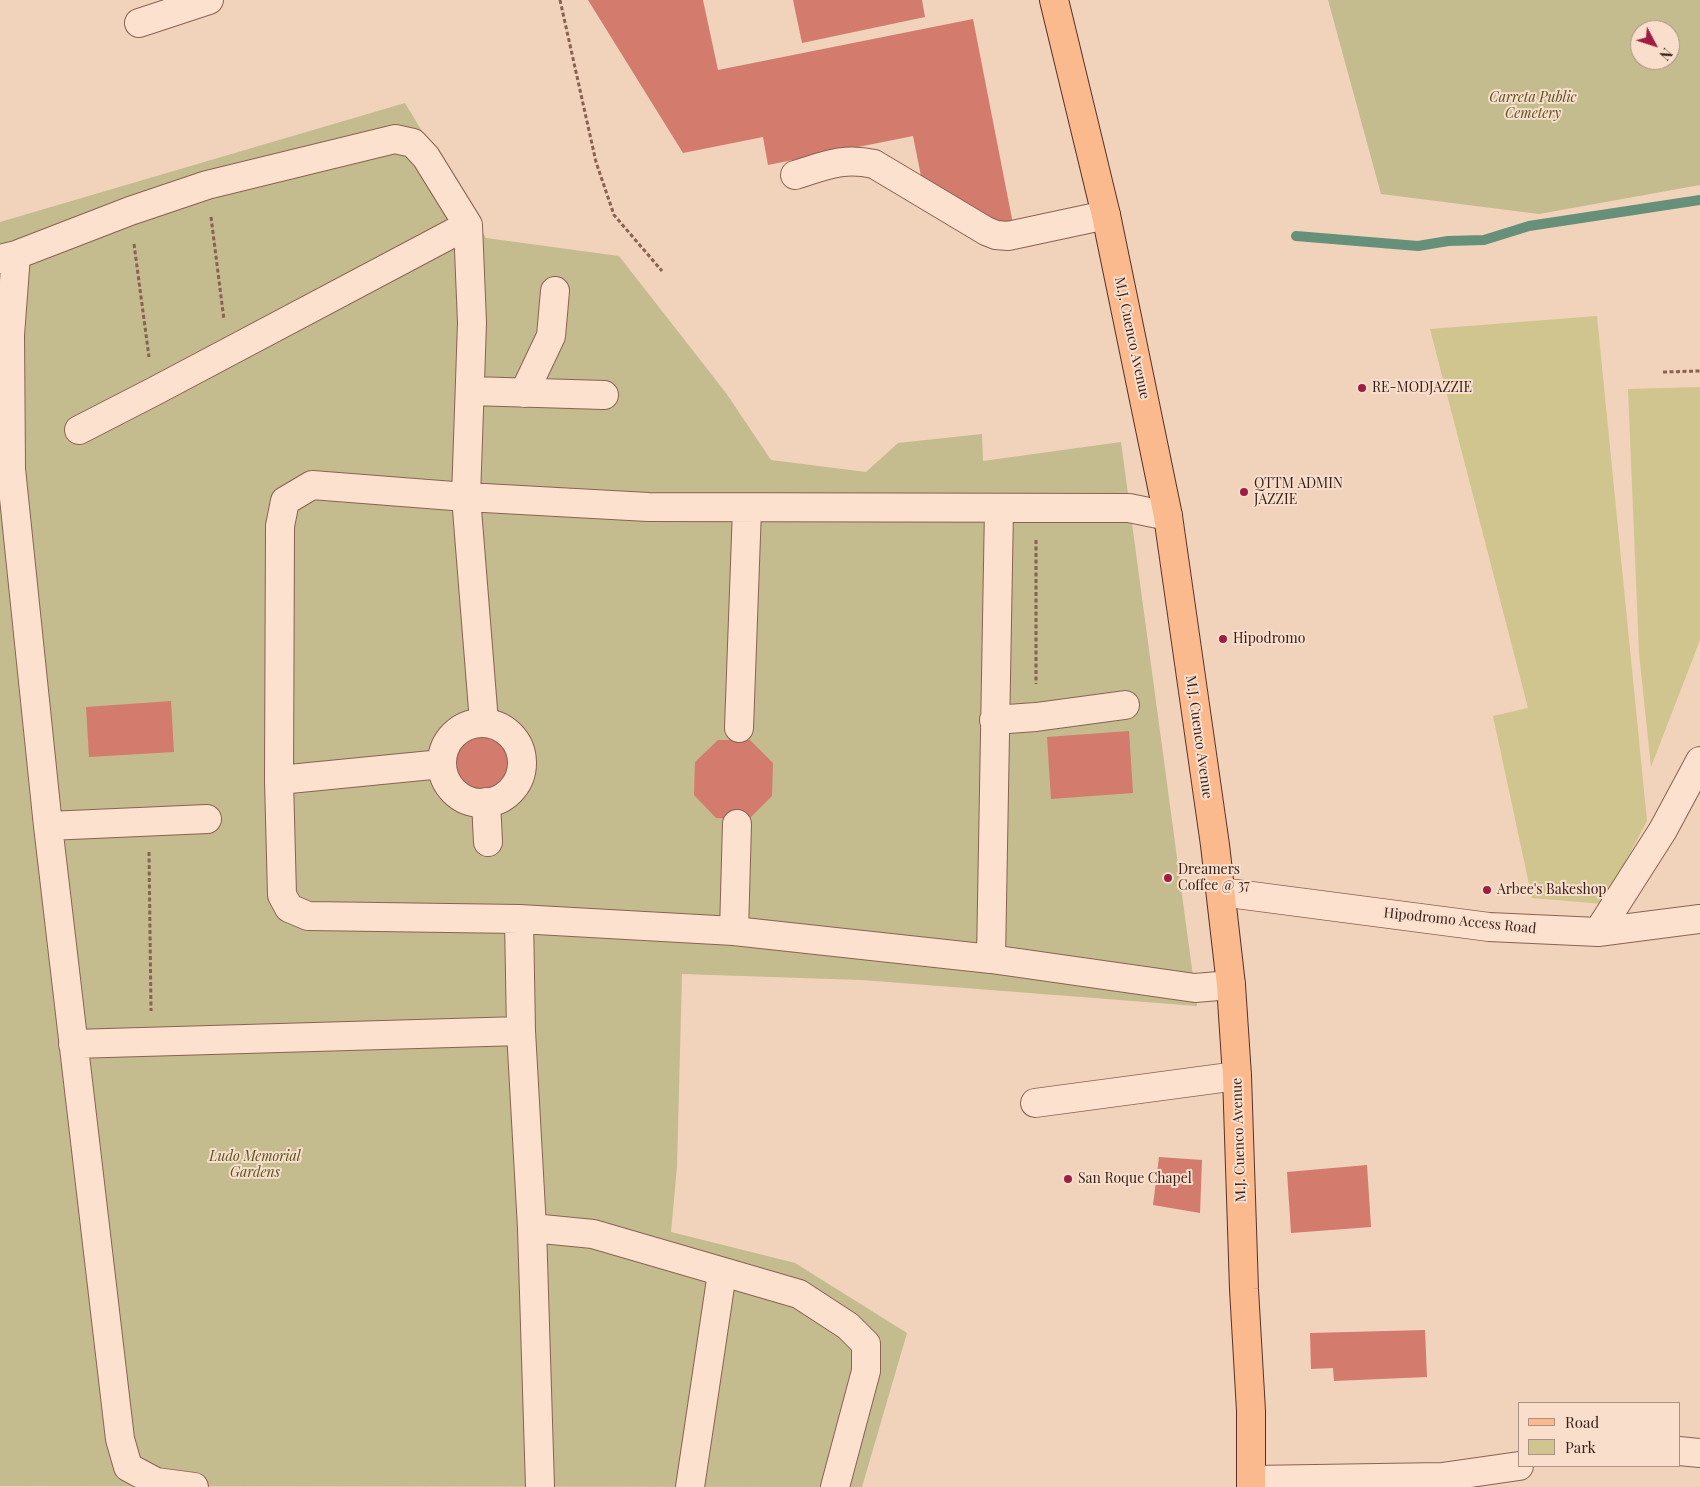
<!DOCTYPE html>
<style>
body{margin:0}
#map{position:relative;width:1700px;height:1487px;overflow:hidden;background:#f1d2bb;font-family:"Playfair Display",serif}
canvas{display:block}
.legend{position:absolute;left:1518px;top:1402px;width:162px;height:65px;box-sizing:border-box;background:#f8decb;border:1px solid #ab9284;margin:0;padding:6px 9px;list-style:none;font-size:15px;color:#37201a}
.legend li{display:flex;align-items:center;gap:10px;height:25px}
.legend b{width:25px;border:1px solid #ab9284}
.north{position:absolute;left:1630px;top:20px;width:50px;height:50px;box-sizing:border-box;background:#f8decb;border:1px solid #ab9284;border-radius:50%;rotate:130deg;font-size:14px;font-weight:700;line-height:20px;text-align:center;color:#37201a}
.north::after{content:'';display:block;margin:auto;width:18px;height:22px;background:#9e1e43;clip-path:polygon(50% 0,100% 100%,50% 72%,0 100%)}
</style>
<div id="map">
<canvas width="1700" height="1487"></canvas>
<ul class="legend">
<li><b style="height:6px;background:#faba8d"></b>Road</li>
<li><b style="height:14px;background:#d0c58e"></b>Park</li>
</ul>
<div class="north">N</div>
</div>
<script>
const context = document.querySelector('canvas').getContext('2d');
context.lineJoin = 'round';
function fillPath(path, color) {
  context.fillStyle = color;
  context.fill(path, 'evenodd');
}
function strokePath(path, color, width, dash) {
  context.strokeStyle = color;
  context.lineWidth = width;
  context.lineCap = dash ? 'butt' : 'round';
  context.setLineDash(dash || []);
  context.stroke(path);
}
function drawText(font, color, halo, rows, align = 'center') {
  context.font = font + ' "Playfair Display",serif';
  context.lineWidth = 4;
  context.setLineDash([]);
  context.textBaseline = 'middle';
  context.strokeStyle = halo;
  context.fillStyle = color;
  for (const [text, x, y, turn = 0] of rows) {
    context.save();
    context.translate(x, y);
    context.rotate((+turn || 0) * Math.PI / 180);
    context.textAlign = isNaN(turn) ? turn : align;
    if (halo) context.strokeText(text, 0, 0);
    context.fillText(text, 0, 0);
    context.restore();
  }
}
const green = new Path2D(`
 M1597 316 1647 821 1603 904 1532 898 1493 716 1528 708 1430 329Z
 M1700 387V640L1651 767 1639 653 1628 389Z`);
const cemetery = new Path2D(`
 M1328 0H1700V185L1539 214 1381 194ZM1640 30H1670V60H1640Z
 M405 103 486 238 619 256 726 393 771 460 866 472 898 443 982 434 983 461 1121 442 1197 1006 862 980 682 974 677 1167 671 1232 795 1263 907 1333 862 1487 0 1486V222Z`);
const stream = new Path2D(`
 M1296 236 1418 246 1448 241 1484 240 1529 226 1700 200`);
const building = new Path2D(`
 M588 0H703L718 70 973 19 1013 224 992 229 923 186 913 136 768 165 763 137 683 153Z
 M793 0H922L925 17 802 43Z
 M171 701 174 752 89 757 86 707Z
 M1129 731 1133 793 1051 799 1047 737Z
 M493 732 511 749 513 774 496 793 471 794 452 778 451 752 467 733Z
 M718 740H750L773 763 772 796 749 819 716 818 694 795 695 762Z
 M1159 1157 1202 1160 1200 1213 1153 1205Z
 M1367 1165 1371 1227 1291 1233 1287 1172Z
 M1425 1330 1427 1377 1334 1381 1333 1368 1311 1369 1310 1333Z`);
const path = new Path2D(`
 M560 0 596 162 614 215 662 271
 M211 217 224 320
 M134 244 149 357
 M1663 372 1700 371
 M1036 540V684
 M149 852 151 1011`);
const minor = new Path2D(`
 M139 23 209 0
 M795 175C825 166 842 157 874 164L986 231 996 235 1008 236 1106 215
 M16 255 10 335 11 469 48 826 120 1439 128 1467 156 1482 194 1487
 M0 259 16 255 130 211 207 185 395 139 413 143 426 157 468 225 472 323 466 497 484 722
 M471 391 604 395
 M524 393 551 336 555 291
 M79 430 153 392 468 225
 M1168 516 1129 508 648 507 466 497 312 485 285 501 280 526 279 780 282 895 289 908 308 916 519 919 734 931 991 959 1195 988 1231 985
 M994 720 1036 717 1125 705
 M442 763a40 40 0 1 1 80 0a40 40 0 1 1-80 0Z
 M739 728 747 509
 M279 780 442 764
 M486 802 488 842
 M48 826 207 819
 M1221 892 1489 927 1598 932 1700 919
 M519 919 521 1031 532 1228 540 1487
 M734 931 737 824
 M1598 932 1663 830 1700 761
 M991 959 999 508
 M73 1044 521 1031
 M1035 1103 1237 1076
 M532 1228 593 1234 799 1294 848 1326 866 1344V1371L835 1487
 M1679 1451 1700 1453
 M1252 1480 1442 1477 1519 1466
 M690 1487 722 1273`);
const major = new Path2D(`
 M1054 0 1106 215 1168 516 1215 845 1231 985 1237 1076 1244 1289 1251 1411V1487`);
const markers = [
 [1362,388,5,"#9e1e43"],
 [1244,492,5,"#9e1e43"],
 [1223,639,5,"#9e1e43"],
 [1168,878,5,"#9e1e43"],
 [1487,890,5,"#9e1e43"],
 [1068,1179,5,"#9e1e43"]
];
const parkNames = [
 ["Carreta Public",1533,98],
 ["Cemetery",1533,114],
 ["Ludo Memorial",255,1157],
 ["Gardens",255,1173]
];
const streetNames = [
 ["M.J. Cuenco Avenue",1132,338,78],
 ["M.J. Cuenco Avenue",1199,737,82],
 ["Hipodromo Access Road",1460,921,6],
 ["M.J. Cuenco Avenue",1239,1140,-92]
];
const poiNames = [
 ["RE-MODJAZZIE",1372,388],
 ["QTTM ADMIN",1254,484],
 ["JAZZIE",1254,500],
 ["Hipodromo",1233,639],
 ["Dreamers",1178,870],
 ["Coffee @ 37",1178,886],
 ["Arbee's Bakeshop",1497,890],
 ["San Roque Chapel",1078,1179]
];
fillPath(green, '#d0c58e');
fillPath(cemetery, '#c4bb8f');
strokePath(stream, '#66907a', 10);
fillPath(building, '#d37b6d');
strokePath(minor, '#8a6153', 30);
strokePath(major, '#573128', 30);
strokePath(path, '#8a6153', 3, [4, 2.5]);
strokePath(minor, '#fce2ce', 28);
strokePath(major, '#faba8d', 28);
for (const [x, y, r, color] of markers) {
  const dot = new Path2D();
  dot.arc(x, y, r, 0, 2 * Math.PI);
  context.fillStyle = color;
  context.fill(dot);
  strokePath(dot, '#f8decb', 2);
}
drawText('italic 14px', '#56541e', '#f8decb', parkNames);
drawText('14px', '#37201a', '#f8decb', streetNames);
drawText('14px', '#37201a', '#f8decb', poiNames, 'left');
</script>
